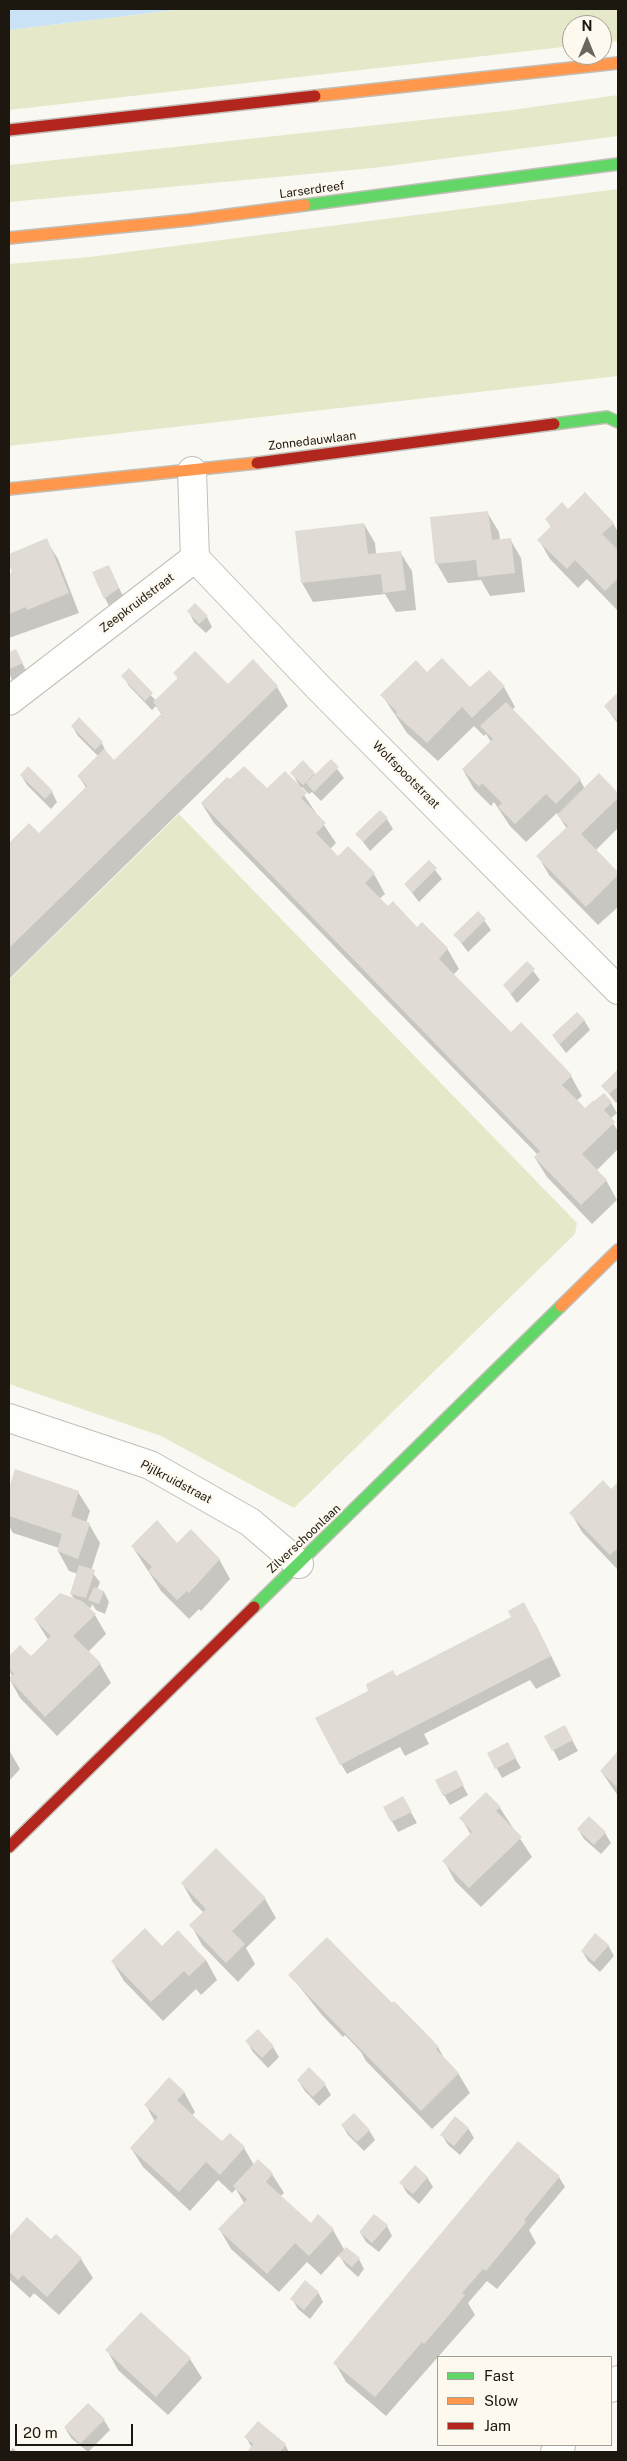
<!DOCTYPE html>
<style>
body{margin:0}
#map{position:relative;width:627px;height:2461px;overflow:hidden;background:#faf8f2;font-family:"Public Sans",sans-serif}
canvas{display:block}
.frame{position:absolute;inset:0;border:10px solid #1c1810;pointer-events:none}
.legend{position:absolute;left:437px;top:2356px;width:175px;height:90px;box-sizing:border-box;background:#fdf9ef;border:1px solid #a39f96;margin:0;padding:6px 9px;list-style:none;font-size:15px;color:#1c1810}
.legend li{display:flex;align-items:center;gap:10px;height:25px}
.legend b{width:25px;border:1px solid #a39f96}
.north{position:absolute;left:562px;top:15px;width:50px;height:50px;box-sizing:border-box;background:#fdf9ef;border:1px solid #a39f96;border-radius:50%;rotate:0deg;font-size:14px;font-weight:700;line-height:20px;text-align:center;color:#1c1810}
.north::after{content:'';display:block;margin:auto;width:18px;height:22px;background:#6a665f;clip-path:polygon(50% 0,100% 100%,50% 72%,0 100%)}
.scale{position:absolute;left:15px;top:2424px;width:118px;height:22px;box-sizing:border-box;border:2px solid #1c1810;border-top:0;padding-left:6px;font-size:15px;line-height:18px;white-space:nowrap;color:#1c1810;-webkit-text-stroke:4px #fdf9ef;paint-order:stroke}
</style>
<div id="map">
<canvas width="627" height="2461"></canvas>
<div class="frame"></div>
<ul class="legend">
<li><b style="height:6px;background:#63d668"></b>Fast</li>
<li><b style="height:6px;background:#ff974d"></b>Slow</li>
<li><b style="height:6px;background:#b3261e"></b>Jam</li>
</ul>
<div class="north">N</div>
<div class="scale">20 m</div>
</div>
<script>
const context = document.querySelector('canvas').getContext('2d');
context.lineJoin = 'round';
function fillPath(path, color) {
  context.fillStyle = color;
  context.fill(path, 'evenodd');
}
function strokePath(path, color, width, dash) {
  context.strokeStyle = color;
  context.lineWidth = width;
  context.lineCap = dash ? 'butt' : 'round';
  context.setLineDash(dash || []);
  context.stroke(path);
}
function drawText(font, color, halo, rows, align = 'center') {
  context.font = font + ' "Public Sans",sans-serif';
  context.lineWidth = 4.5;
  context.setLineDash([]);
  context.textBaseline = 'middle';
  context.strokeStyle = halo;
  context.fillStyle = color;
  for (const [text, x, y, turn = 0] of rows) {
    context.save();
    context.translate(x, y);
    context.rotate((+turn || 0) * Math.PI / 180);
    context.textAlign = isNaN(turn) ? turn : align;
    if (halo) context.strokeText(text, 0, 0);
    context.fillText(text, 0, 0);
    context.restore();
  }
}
const green = new Path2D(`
 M183 9H618V41L602 43V25H572V46L9 110V30Z
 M618 95V136L373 168 9 202V165L505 111Z
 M618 189V376L9 446V264L89 257Z
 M179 814 577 1223 575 1234 294 1508 161 1436 9 1384V980Z`);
const water = new Path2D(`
 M9 9H183L9 30Z`);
const shadow = new Path2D(`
 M568 511 613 523 618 532 617 610 587 579 578 588 550 559 539 540 551 527 546 519Z
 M487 512 499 532 500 540 510 539 521 558 525 592 490 596 481 580 448 583 437 564 431 518Z
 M364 524 375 543 376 554 400 552 412 571 416 610 396 612 385 594 313 602 302 583Z
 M46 540 58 559 79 613 9 638V575L14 573 9 555Z
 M109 567 124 598 110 608 105 598Z
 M189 612 207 617 212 627 206 633 194 622Z
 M16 650 27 673 12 680 9 673V653Z
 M129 670 156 701 178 679 175 673 228 686 277 687 288 706 9 979V845L29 825 39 835 86 788 79 776 99 757 78 736 72 726 79 719 102 743 107 754 114 761 162 715 156 706 152 710 129 686 123 676Z
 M489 671 504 687 515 707 512 710 580 780 585 789 599 775 618 795V828L596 850 618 873V907L598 925 549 875 538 856 567 829 557 813 526 842 510 826 494 802 491 806 474 789 463 770 491 742 486 734 484 736 474 726 438 761 407 733 382 695 427 674 470 689Z
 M616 695 618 697V724L605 706Z
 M331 761 344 778 321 801 312 792 309 794 302 787 300 789 336 843 330 849 338 857 348 848 374 874 385 894 379 899 417 929 422 923 448 950 459 969 453 975 511 1034 521 1024 571 1076 582 1096 576 1101 584 1110 593 1101 595 1103 610 1101 617 1113 610 1119 618 1131V1149L596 1171 606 1180 617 1200 592 1224 547 1177 535 1158 538 1155 214 823 202 804 267 790 300 787 292 773 303 762 316 776Z
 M21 775 52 792 57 802 51 809 27 785Z
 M387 819 393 829 370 851 357 834Z
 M429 862 442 879 419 902 406 885Z
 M478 912 491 930 468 952 455 935Z
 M527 963 540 980 517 1003 504 985Z
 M584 1020 590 1030 566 1053 553 1036Z
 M618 1071V1101L616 1103 603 1086Z
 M16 1471 78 1492 90 1511 86 1523 89 1524 100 1543 91 1571 100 1582 97 1590 104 1592 109 1602 105 1614 96 1610 92 1604 91 1608 86 1606 95 1615 106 1634 88 1652 100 1664 111 1683 57 1736 20 1698 9 1678 12 1676 9 1670V1658L20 1647 31 1658 49 1641 35 1619 75 1600 71 1594 78 1574 69 1571 58 1551 59 1548 13 1533 9 1526V1492Z
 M618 1484V1570L582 1532 571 1513 611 1490Z
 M177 1545 219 1559 230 1579 201 1611 199 1609 189 1619 161 1591 132 1546Z
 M535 1623 561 1676 536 1689 530 1680 424 1734 429 1744 405 1756 400 1747 347 1774 341 1764 395 1678Z
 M546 1736H570L578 1751 559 1761Z
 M9 1750 20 1769 9 1781Z
 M618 1753V1796L601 1771Z
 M489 1754H513L521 1768 502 1778Z
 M455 1771 468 1795 450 1805 444 1795Z
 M486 1794 500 1808 532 1857 481 1907 455 1881 444 1861 471 1835 461 1818Z
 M403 1798 417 1823 398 1832 384 1807Z
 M589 1818 605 1833 611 1843 601 1854 584 1839 578 1829Z
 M182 1883 265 1899 276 1918 246 1948 255 1964 238 1982 202 1945 191 1925 204 1913 193 1902Z
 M608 1945 614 1956 600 1972 588 1961 582 1951Z
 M162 1948 206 1960 217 1980 201 1995 196 1989 163 2021 124 1981 112 1961Z
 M290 1975 369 1981 438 2047 445 2060 458 2073 470 2093 432 2129 366 2061 361 2052 345 2035 343 2037 322 2015Z
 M247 2042 273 2047 279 2057 268 2068 253 2052Z
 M298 2080 325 2085 331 2095 319 2106 304 2090Z
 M184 2092 195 2112 192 2116 222 2143 230 2135 244 2148 254 2165 258 2161 272 2174 284 2193 280 2197 311 2225 333 2230 345 2251 359 2259 364 2269 358 2277 346 2266 339 2255 321 2275 307 2262 279 2292 231 2249 220 2230 244 2203 236 2189 232 2193 218 2180 190 2211 143 2167 131 2148 155 2122 146 2105Z
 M342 2125 369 2130 375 2140 364 2151 348 2135Z
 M468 2128 474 2138 460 2155 448 2145 442 2135Z
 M427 2177 433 2187 419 2204 407 2193 401 2183Z
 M559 2177 565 2187 529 2230 536 2243 497 2289 487 2281 468 2303 475 2315 386 2416 346 2382 335 2363Z
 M27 2219 51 2241 56 2236 81 2259 93 2278 59 2315 34 2293 30 2298 9 2279V2239Z
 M387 2226 392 2236 379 2252 366 2242 360 2232Z
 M318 2292 323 2302 310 2319 298 2309 292 2299Z
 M141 2314 190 2359 202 2378 168 2415 118 2370 107 2350Z
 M104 2420 110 2430 88 2452 71 2438 65 2428Z
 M258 2423 285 2445 289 2452H248L252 2448 246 2437Z
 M13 2448 17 2452H9Z`);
const building = new Path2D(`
 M585 492 614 523 602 534 618 550V578L605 591 575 560 567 569 537 540 551 526 545 519 562 502 568 509Z
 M488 511 492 540 511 538 515 573 478 577 476 560 435 564 430 517Z
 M364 523 368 554 401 551 406 590 383 593 381 574 301 583 295 531Z
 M47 538 69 593 27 610 26 607 9 614V574L12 572 9 564V554Z
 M109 565 119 588 104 599 92 572Z
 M195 603 208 616 199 624 187 611Z
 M16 649 23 663 9 669V652Z
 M195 651 228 684 253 659 278 686 9 948V863L11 860 9 858V843L29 823 39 833 87 786 77 776 104 749 114 760 162 713 153 702 178 678 173 673Z
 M442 658 470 687 489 670 505 686 472 718 462 707 427 743 395 714 397 712 380 695 416 660 427 672Z
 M129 668 153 693 145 701 121 676Z
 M616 694 618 696V721L604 706Z
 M506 702 581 779 556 804 546 794 515 824 498 807 502 803 482 783 479 787 462 769 493 739 480 726Z
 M79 717 103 742 95 750 71 726Z
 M331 759 339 767 314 792 306 783Z
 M303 760 315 773 303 785 290 773Z
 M28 766 53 791 45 799 20 775Z
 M244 766 267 788 285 771 307 793 301 798 326 823 316 833 338 856 348 846 375 873 365 883 388 906 393 901 417 927 422 922 448 948 439 959 511 1032 521 1022 572 1075 562 1085 585 1108 604 1093 612 1102 604 1110 615 1122 582 1154 607 1180 581 1205 534 1157 540 1151 201 803 227 777 230 779Z
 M599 773 618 793V798L581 834 618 872V875L586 907 536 856 568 826 557 815Z
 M380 810 388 818 363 842 355 834Z
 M429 860 437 868 412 893 404 884Z
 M478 911 486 919 462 943 453 935Z
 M527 961 535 969 511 994 503 985Z
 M577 1012 585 1020 560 1044 552 1035Z
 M618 1069V1086L609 1094 601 1086Z
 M15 1469 79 1491 71 1516 90 1523 78 1559 57 1551 62 1534 9 1516V1488Z
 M603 1480 611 1489 618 1482V1548L610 1555 569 1513Z
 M157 1520 177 1543 191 1529 220 1559 189 1593 187 1591 177 1600 148 1571 152 1567 131 1546Z
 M79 1565 95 1570 86 1598 70 1594Z
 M94 1587 104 1591 99 1604 88 1600Z
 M60 1593 82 1601 96 1614 73 1636 101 1663 45 1717 9 1679 14 1674 9 1669V1656L20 1645 31 1656 51 1636 34 1619Z
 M524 1602 551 1656 340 1765 315 1718 368 1691 366 1684 393 1670 396 1676 511 1617 508 1611Z
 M565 1725 573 1740 552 1751 544 1736Z
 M508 1742 516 1758 495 1769 487 1753Z
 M618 1751V1788L600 1771Z
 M456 1770 464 1785 443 1796 435 1780Z
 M486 1792 501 1807 496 1811 522 1837 469 1888 442 1861 472 1832 459 1818Z
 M403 1796 412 1812 391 1822 383 1807Z
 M589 1816 606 1832 594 1845 577 1829Z
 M216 1848 266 1898 232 1931 245 1944 226 1963 189 1925 206 1909 181 1883Z
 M145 1928 162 1946 178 1930 206 1960 189 1976 184 1971 151 2002 111 1961Z
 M595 1933 609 1945 594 1962 581 1951Z
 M327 1937 392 2003 394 2001 417 2024 439 2047 436 2049 459 2073 421 2111 288 1975Z
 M258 2029 274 2046 262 2058 245 2041Z
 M309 2067 326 2084 313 2097 297 2080Z
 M169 2077 185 2092 177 2100 199 2121 222 2141 230 2133 245 2147 220 2175 206 2162 179 2192 130 2148 158 2117 144 2105Z
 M354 2113 370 2130 357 2142 341 2125Z
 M455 2116 469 2128 454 2146 440 2135Z
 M518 2141 560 2176 524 2220 526 2222 486 2271 483 2269 462 2293 465 2295 445 2320 424 2344 422 2342 375 2397 333 2363Z
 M258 2159 273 2173 266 2182 311 2223 318 2214 334 2229 309 2256 295 2243 267 2274 218 2229 247 2199 233 2186Z
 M415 2165 428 2177 413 2194 399 2183Z
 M374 2214 388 2225 372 2243 359 2232Z
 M27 2217 51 2239 56 2234 82 2258 47 2297 23 2275 18 2280 9 2271V2237Z
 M346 2247 360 2258 352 2267 338 2256Z
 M305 2280 319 2292 304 2310 290 2299Z
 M141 2312 191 2358 156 2397 105 2350Z
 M88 2403 105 2419 80 2444 64 2427Z
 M258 2421 286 2444 280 2452H247L253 2444 244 2437Z`);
const street = new Path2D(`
 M195 558 317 686 618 990
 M9 701 195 558 192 471
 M9 1418 150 1465 250 1522 299 1564
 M611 2388 618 2380
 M555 2452 561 2445`);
const fast = new Path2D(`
 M305 205 618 164
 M554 424 607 417 618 422
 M254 1607 561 1306`);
const slow = new Path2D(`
 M315 96 618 63
 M9 238 189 220 305 205
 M9 489 257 463
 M561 1306 618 1250`);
const jam = new Path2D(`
 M9 130 315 96
 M257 463 554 424
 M9 1847 254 1607`);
const streetNames = [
 ["Larserdreef",312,190,-8],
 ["Zonnedauwlaan",312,441,-7],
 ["Zeepkruidstraat",137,603,-37],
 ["Wolfspootstraat",406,775,45],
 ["Pijlkruidstraat",176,1482,28],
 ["Zilverschoonlaan",304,1539,-43]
];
fillPath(green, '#e5e9ca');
fillPath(water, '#cae2f6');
fillPath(shadow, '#0003');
fillPath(building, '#e0dcd5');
strokePath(street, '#c2bfb8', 30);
strokePath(fast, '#c2bfb8', 14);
strokePath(slow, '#c2bfb8', 14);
strokePath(jam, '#c2bfb8', 14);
strokePath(street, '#fefefd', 28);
strokePath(fast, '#63d668', 11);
strokePath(slow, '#ff974d', 11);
strokePath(jam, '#b3261e', 11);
drawText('12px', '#1c1810', '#fdf9ef', streetNames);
</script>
